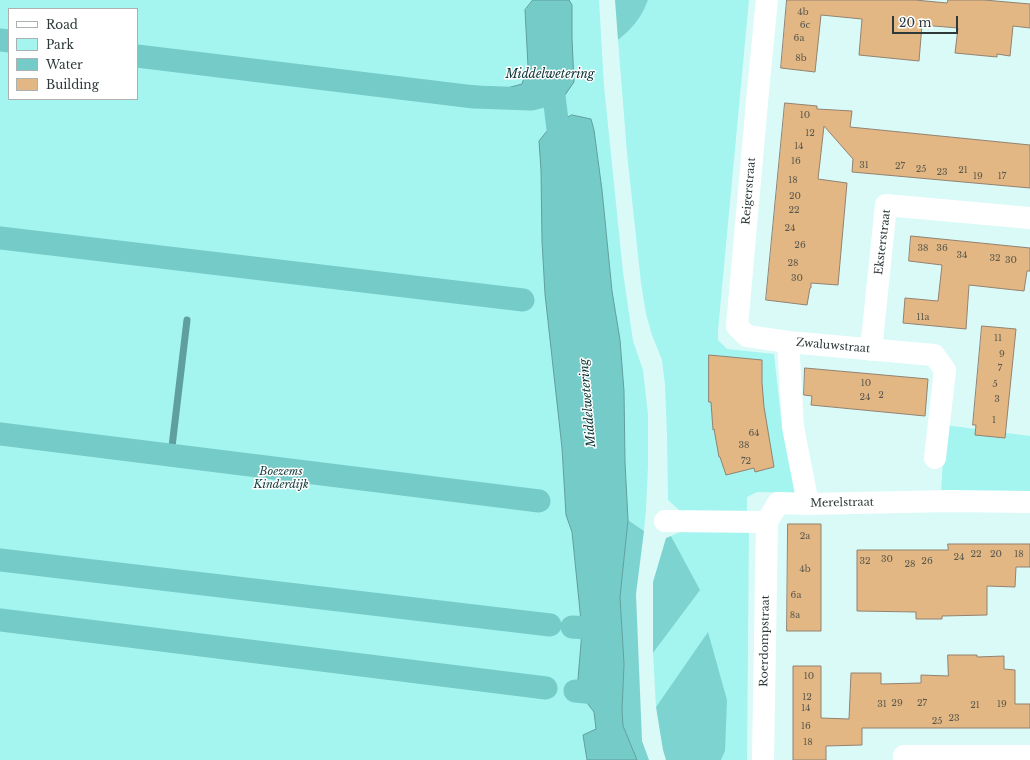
<!DOCTYPE html>
<style>
body{margin:0}
#map{position:relative;width:1030px;height:760px;overflow:hidden;background:#dafaf8;font-family:"Libre Baskerville",serif}
canvas{display:block}
.legend{position:absolute;left:8px;top:8px;width:130px;height:92px;box-sizing:border-box;background:#fff;border:1px solid #abb0b0;margin:0;padding:5px 7px;list-style:none;font-size:12px;color:#2d3939}
.legend li{display:flex;align-items:center;gap:8px;height:20px}
.legend b{width:20px;border:1px solid #abb0b0}
.scale{position:absolute;left:892px;top:16px;width:66px;height:18px;box-sizing:border-box;border:2px solid #2d3939;border-top:0;padding-left:5px;font-size:12px;line-height:14px;white-space:nowrap;color:#2d3939;-webkit-text-stroke:3px #fff;paint-order:stroke}
</style>
<div id="map">
<canvas width="1030" height="760"></canvas>
<ul class="legend">
<li><b style="height:5px;background:#fff"></b>Road</li>
<li><b style="height:11px;background:#a4f4f0"></b>Park</li>
<li><b style="height:11px;background:#75cbc8"></b>Water</li>
<li><b style="height:11px;background:#e2b784"></b>Building</li>
</ul>
<div class="scale">20 m</div>
</div>
<script>
const context = document.querySelector('canvas').getContext('2d');
context.lineJoin = 'round';
function fillPath(path, color) {
  context.fillStyle = color;
  context.fill(path, 'evenodd');
}
function strokePath(path, color, width, dash) {
  context.strokeStyle = color;
  context.lineWidth = width;
  context.lineCap = dash ? 'butt' : 'round';
  context.setLineDash(dash || []);
  context.stroke(path);
}
function drawText(font, color, halo, rows, align = 'center') {
  context.font = font + ' "Libre Baskerville",serif';
  context.lineWidth = 3;
  context.setLineDash([]);
  context.textBaseline = 'middle';
  context.strokeStyle = halo;
  context.fillStyle = color;
  for (const [text, x, y, turn = 0] of rows) {
    context.save();
    context.translate(x, y);
    context.rotate((+turn || 0) * Math.PI / 180);
    context.textAlign = isNaN(turn) ? turn : align;
    if (halo) context.strokeText(text, 0, 0);
    context.fillText(text, 0, 0);
    context.restore();
  }
}
const green = new Path2D(`
 M0 0H533L525 10 533 105 572 39V5L569 0H599L604 86 623 272 633 341 643 370 648 415V466L646 509 644 531 628 520 625 462 624 391 620 340 612 291 602 190 594 130 591 119 572 115 551 126 542 170V241L545 294 562 448 566 516 572 532 582 631 579 664 581 695 594 712 596 729 583 735 587 760H0ZM9 9H137V99H9Z
 M648 0H749L718 330V340L727 349 774 354 781 418 805 493 757 492 747 497V513H682L668 500 667 435 665 385 662 360 652 335 646 314 641 283 627 153 618 40C632 28 641 17 648 0Z
 M945 425 1030 436V494H941Z
 M682 531H749L747 760H721L725 751 708 633 656 707 653 653 699 590 671 536Z`);
const forest = new Path2D(`
 M615 0H648C641 18 633 28 618 40Z
 M628 520 644 531 636 594 642 741 649 760H637L623 726 622 710 624 664 620 597Z
 M671 536 700 590 653 653V582L666 538Z
 M708 632 727 700 725 751 721 760H666L663 750 656 707Z`);
const water = new Path2D(`
 M533 0H569L572 5V39L574 82 565 95 558 101 533 109V105L530 99 287 75 507 88 522 84 528 66 525 10Z
 M572 115 591 119 594 130 602 190 612 291 620 340 624 391 625 462 628 520 620 597 624 664 622 710 623 726 637 760H587L583 735 596 729 594 712 581 695 578 679 582 631 572 532 566 515 562 448 545 294 542 241 541 170 539 141 551 126Z`);
const stream = new Path2D(`
 M171 455 187 320`);
const canal = new Path2D(`
 M0 40 9 41
 M137 56 474 97 531 99 554 93
 M551 71 561 154
 M0 238 523 300
 M0 434 539 501
 M0 560 550 625
 M0 620 546 688
 M572 627 603 629
 M575 691 606 694`);
const building = new Path2D(`
 M787 0H915L947 3 948 0H984L1030 4V28L1013 26 1010 56 997 54V57L955 53 958 28 922 25 919 61 859 55 862 19 821 15 815 72 781 68Z
 M785 103 817 106V109L852 111 850 127 1030 145V188L852 172 853 159 824 126 818 179 847 183 838 285 811 283V288H810L807 305 766 300Z
 M911 236 1030 248V271H1027L1024 291 969 285 966 329 903 323 905 298 938 301 942 265 909 261Z
 M982 326 1016 329 1005 438 975 435 976 425H973Z
 M709 355 762 360V383L764 407 774 467 755 472 754 468 726 475 720 457H719L714 429 713 430 711 402H709Z
 M805 368 928 379 925 416 811 405 812 396 804 395Z
 M788 524H821V631H787Z
 M948 544H1030V567H1016L1015 587 987 586V615L942 616V619H916V612L857 611V550H948Z
 M948 655H977V657L1004 656V669L1015 670V704H1030V728H862V745L826 746V760H793V666H821V718L849 719 851 673H881V684L921 683V675L948 676Z`);
const minor = new Path2D(`
 M767 0 759 80 737 326 747 336 788 342
 M871 350 886 205 1030 218
 M808 504 793 427 788 342 934 355 945 370 935 458
 M665 521 767 522
 M763 760 767 522 778 503 808 504 950 501 1030 502
 M904 760V756H1030`);
const numberNames = [
 ["4b",803,12],
 ["6c",805,25],
 ["6a",799,38],
 ["8b",801,58],
 ["10",805,115],
 ["12",810,133],
 ["14",799,146],
 ["16",796,161],
 ["31",864,165],
 ["27",900,166],
 ["25",921,169],
 ["21",963,170],
 ["23",942,172],
 ["19",978,176],
 ["17",1002,176],
 ["18",793,180],
 ["20",795,196],
 ["22",794,210],
 ["24",790,228],
 ["26",800,245],
 ["38",923,248],
 ["36",942,248],
 ["34",962,255],
 ["32",995,258],
 ["30",1011,260],
 ["28",793,263],
 ["30",797,278],
 ["11a",923,317],
 ["11",998,338],
 ["9",1002,354],
 ["7",1000,368],
 ["10",866,383],
 ["5",995,384],
 ["2",881,395],
 ["24",865,397],
 ["3",997,399],
 ["1",994,420],
 ["64",754,433],
 ["38",744,445],
 ["72",746,461],
 ["2a",805,536],
 ["22",976,554],
 ["20",996,554],
 ["18",1019,554],
 ["24",959,557],
 ["30",887,559],
 ["32",865,561],
 ["26",927,561],
 ["28",910,564],
 ["4b",805,569],
 ["6a",796,595],
 ["8a",795,615],
 ["10",809,676],
 ["12",807,697],
 ["29",897,703],
 ["27",922,703],
 ["31",882,704],
 ["19",1002,704],
 ["21",975,705],
 ["14",806,708],
 ["23",954,718],
 ["25",937,721],
 ["16",806,726],
 ["18",808,742]
];
const streetNames = [
 ["Reigerstraat",749,191,-85],
 ["Eksterstraat",883,242,-83],
 ["Zwaluwstraat",833,346,5],
 ["Merelstraat",842,503,-1],
 ["Roerdompstraat",765,641,-89]
];
const parkNames = [
 ["Boezems",281,472],
 ["Kinderdijk",281,485]
];
const waterNames = [
 ["Middelwetering",550,75],
 ["Middelwetering",588,403,-95]
];
fillPath(green, '#a4f4f0');
fillPath(forest, '#7dd3d0');
fillPath(water, '#75cbc8');
strokePath(water, '#5f9f9d', 1);
strokePath(stream, '#5f9f9d', 7);
strokePath(canal, '#75cbc8', 23);
fillPath(building, '#e2b784');
strokePath(building, '#928270', 1);
strokePath(minor, '#fff', 22);
drawText('9px', '#5a584c', null, numberNames);
drawText('11px', '#2d3939', '#fff', streetNames);
drawText('italic 11px', '#194241', '#fff', parkNames);
drawText('italic 12px', '#053130', '#fff', waterNames);
</script>
